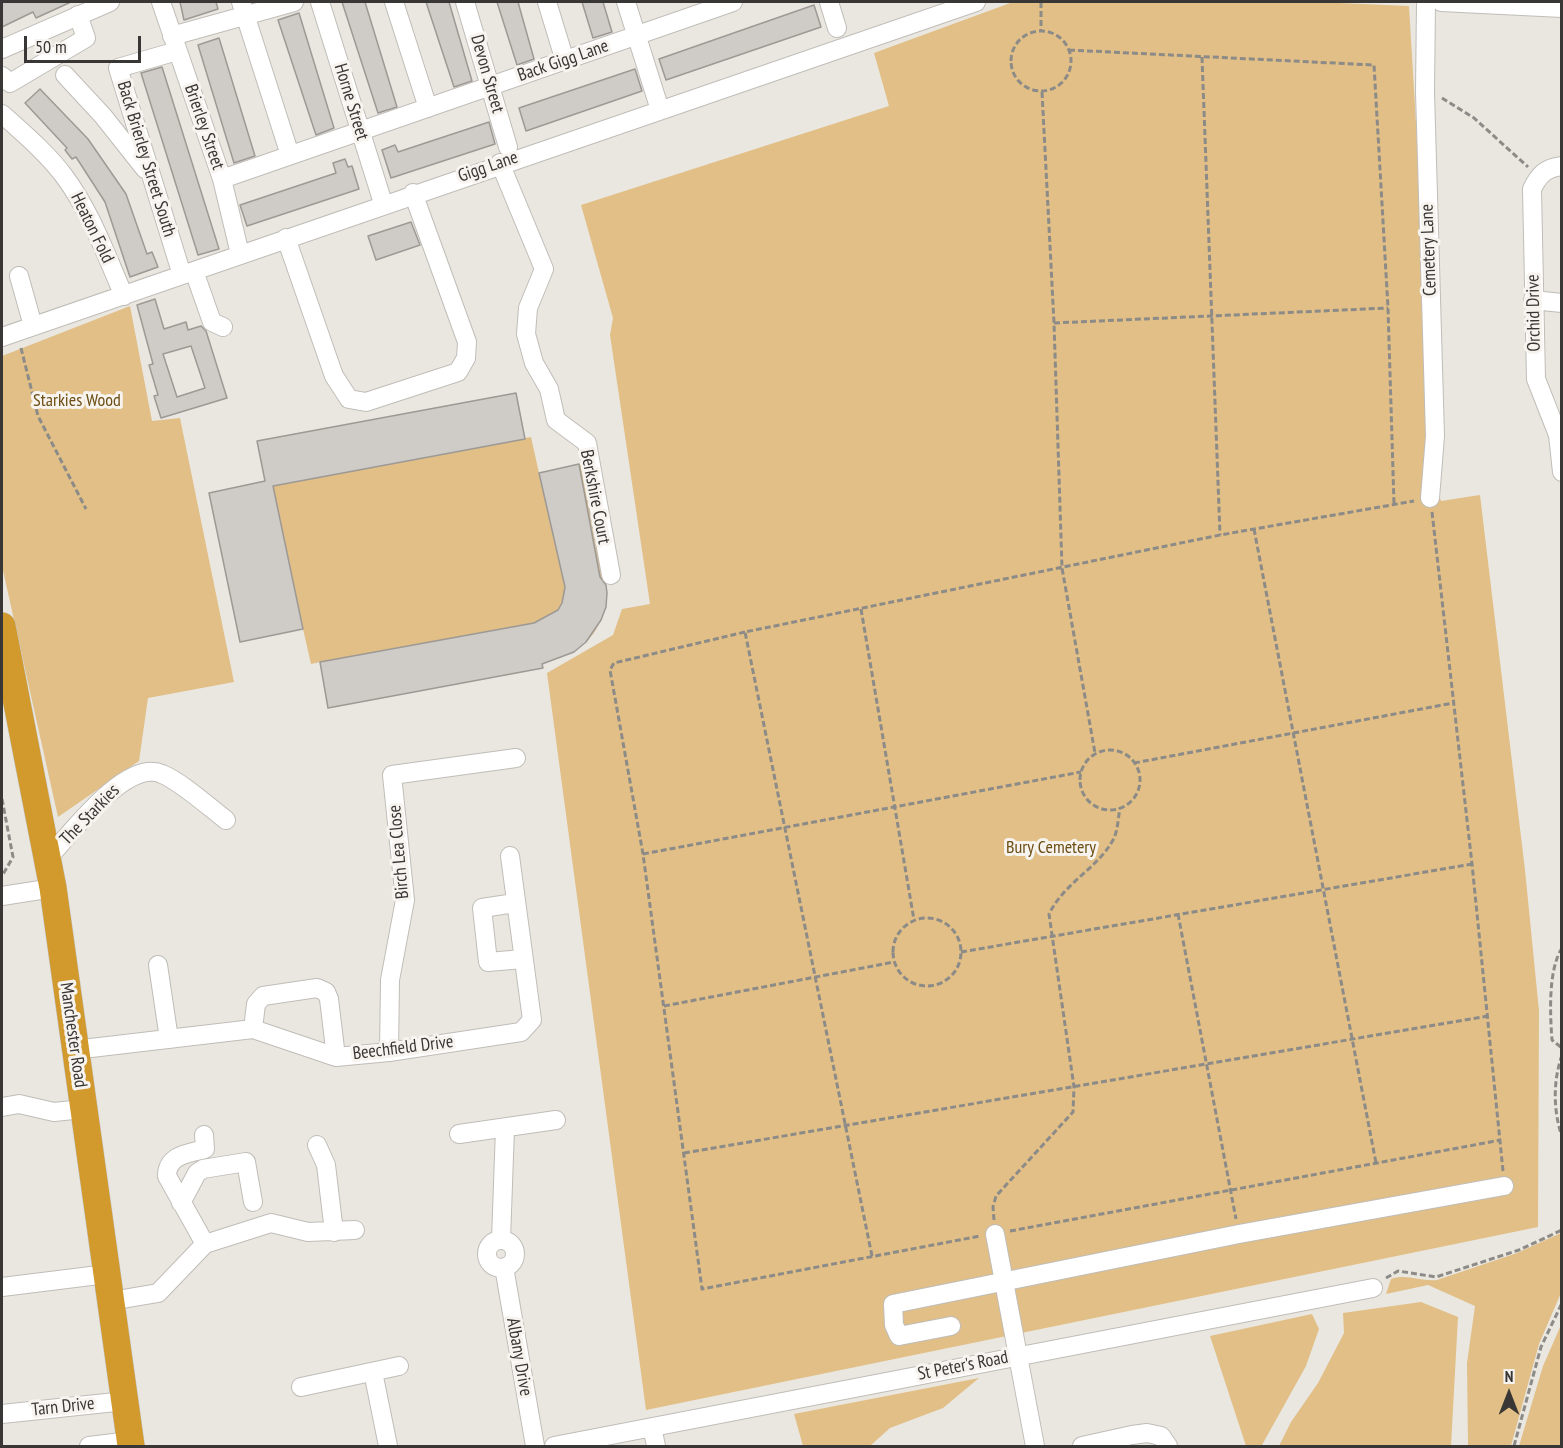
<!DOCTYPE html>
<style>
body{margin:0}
#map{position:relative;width:1563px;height:1448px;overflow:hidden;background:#eae7e1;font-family:"PT Sans Narrow",sans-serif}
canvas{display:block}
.frame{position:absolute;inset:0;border:3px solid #383735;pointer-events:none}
.north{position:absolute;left:1479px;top:1364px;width:60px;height:60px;-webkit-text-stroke:4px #f7f4ef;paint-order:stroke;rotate:0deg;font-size:16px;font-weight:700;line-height:24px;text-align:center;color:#383735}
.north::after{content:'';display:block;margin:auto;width:21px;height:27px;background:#383735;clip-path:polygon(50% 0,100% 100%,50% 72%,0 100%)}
.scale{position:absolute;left:24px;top:36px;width:117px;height:27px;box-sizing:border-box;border:3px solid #383735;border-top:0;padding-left:8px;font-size:18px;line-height:21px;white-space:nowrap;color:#383735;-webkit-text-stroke:4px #f7f4ef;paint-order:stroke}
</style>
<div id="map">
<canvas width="1563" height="1448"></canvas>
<div class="frame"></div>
<div class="north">N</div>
<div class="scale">50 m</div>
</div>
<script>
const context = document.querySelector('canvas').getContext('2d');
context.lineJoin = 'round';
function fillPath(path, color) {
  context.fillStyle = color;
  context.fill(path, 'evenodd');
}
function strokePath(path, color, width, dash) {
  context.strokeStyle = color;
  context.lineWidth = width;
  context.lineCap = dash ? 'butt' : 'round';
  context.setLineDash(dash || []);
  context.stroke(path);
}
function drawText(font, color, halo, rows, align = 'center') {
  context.font = font + ' "PT Sans Narrow",sans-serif';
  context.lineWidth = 6;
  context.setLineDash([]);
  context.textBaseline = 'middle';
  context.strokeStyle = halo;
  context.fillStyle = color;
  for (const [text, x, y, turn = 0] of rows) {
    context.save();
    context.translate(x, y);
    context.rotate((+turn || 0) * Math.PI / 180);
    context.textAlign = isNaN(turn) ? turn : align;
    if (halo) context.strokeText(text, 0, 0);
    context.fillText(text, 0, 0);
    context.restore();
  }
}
const green = new Path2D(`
 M1013 2H1316L1409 6 1438 492 1441 501 1480 495 1525 870 1539 1011 1538 1227 646 1410 547 673 613 635 622 609 650 604 610 335 613 318 581 205 889 106 874 53Z
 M130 306 152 421 180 418 234 682 148 698 139 761 58 817 2 566V356Z
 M516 393 525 438 531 437 539 473 581 464C587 490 592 515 598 541 610 601 613 646 542 663L543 668 328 708 320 662 311 664 303 629 240 642 209 493 265 482 257 441Z
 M1561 1233V1293L1539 1344 1511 1446H1468L1467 1363 1475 1306 1428 1285 1386 1294 1391 1279C1406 1273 1422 1282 1437 1280L1517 1253Z
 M1421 1302 1458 1317 1451 1446H1279L1291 1422 1318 1383 1344 1333 1343 1313Z
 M1312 1314 1319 1329 1306 1366 1262 1445 1246 1446 1210 1336Z
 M1561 1325V1446H1519L1543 1366Z
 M979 1378 943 1408 890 1428 870 1446H803L794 1414Z`);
const building = new Path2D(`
 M2 2H71L36 18 33 12 2 27Z
 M180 2H216L218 9 184 20Z
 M342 2H365L397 107 378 113Z
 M426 2H449L472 81 454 87Z
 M497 2H518L534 59 517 65Z
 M582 2H603L612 32 593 38Z
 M814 5 821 27 666 80 659 59Z
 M299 13 334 128 316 135 278 20Z
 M219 38 255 156 234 163 198 45Z
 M162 67 219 249 198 255 141 73Z
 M635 69 642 91 526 131 519 108Z
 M40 89 88 139 126 194 147 254 152 252 158 267 130 277 105 202 76 157 72 159 65 150 67 148 25 103Z
 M489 122 495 144 391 178 382 150 395 145 398 152Z
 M345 159 348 167 352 166 359 189 247 226 240 205 336 173 333 163Z
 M411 222 420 245 376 260 368 236Z
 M155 299 164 329 186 322 188 330 201 326 206 331 227 398 161 418 154 396 158 395 149 365 153 364 137 305ZM191 346 205 388 177 397 163 354Z
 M516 393 525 439 273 486 303 629 240 642 209 493 265 481 257 441Z
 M579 464 600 577 606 585 607 593 606 607 601 620 586 642 574 652 542 664 543 668 328 708 320 662 534 623 558 610 562 603 565 587 539 473Z`);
const path = new Path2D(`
 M1041 2V31
 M1011 61a30 30 0 1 1 60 0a30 30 0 1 1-60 0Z
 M1069 50 1374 65 1388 308 1394 504
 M1202 57 1220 535
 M1042 92 1054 323 1062 568 1095 753
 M1442 98 1474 118 1528 167
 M1054 323 1388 308
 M21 348 38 416 86 509
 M1432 512 1472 864 1503 1171
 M1254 529 1376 1163
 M861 609 914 920
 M745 632 614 663 610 670 643 854 702 1289 980 1236
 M1080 780a30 30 0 1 1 60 0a30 30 0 1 1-60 0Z
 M1134 763 1453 703
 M2 799 13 857 2 876
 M643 854 1081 772
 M1178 914 1236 1219
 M893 952a34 34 0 1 1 68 0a34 34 0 1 1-68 0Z
 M1562 948C1548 970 1550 1014 1552 1040L1562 1048
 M961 952 1472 864
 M664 1006 894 962
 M1562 1055C1553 1081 1553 1110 1562 1137
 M684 1153 1488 1016
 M994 1220 993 1207 996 1196 1073 1112 1074 1087 1049 914C1065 882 1097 869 1113 840 1118 831 1118 818 1120 808
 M1010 1231 1501 1140
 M872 1256 745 632 1220 535 1414 501
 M1386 1278 1398 1271 1436 1277 1519 1250 1562 1230
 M1514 1446 1541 1347 1562 1303`);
const minor = new Path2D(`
 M161 2 222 179 240 254
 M241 2 290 155
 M320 2 383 203
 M394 2 428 108
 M465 2 508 147
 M547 2 565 61
 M626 2 660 110
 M829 2 837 28
 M1426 2 1425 92 1435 436 1430 498
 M1441 2 1562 8
 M172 36 294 2
 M2 49 110 2
 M177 51 118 68 182 275
 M65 75 103 116 145 169
 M2 76 10 83 86 38 78 15
 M2 114C23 133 47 153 64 176 91 212 106 255 124 296
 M500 163 544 269 528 308 526 334 534 363 549 389 556 420 587 443 611 575
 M1562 166C1545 168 1539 175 1532 189L1536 379 1558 435 1562 472
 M222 179 733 2
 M286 238 334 376 349 399 366 402 458 372 466 358 467 342 413 193
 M194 271 212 322 223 327
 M19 276 33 326
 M1533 300 1562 303
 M2 337 976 2
 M48 858C70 835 126 758 162 774 180 781 209 807 226 820
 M2 896 53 888
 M515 903 482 908 488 962 523 959
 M158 965 169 1039
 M253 1029 256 1004 263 996 317 988 326 992 329 999 336 1057
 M74 1050 253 1029 336 1057 389 1052 521 1032 532 1020 510 856
 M389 1052 390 980 405 900 392 775 516 758
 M2 1107 19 1104 54 1112 83 1109
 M459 1134 556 1120
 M204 1135 205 1149C189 1153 167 1155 167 1176L205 1244
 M317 1145 326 1165 334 1232
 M181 1203 197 1173 203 1169 246 1162 253 1202
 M995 1234 1035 1446
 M487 1254a14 14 0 1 1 28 0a14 14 0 1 1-28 0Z
 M501 1240 505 1128
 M504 1267 535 1446
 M2 1287 107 1274
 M111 1301 158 1293 205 1244 271 1223 308 1232 355 1230
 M951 1326 899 1336 894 1325 893 1304 1239 1234 1504 1186
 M373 1372 388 1446
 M301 1387 399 1366
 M2 1414 125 1401
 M652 1427 656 1446
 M89 1446 130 1441
 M554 1446 1373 1288
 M1082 1446 1132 1435 1147 1433 1161 1436 1168 1446`);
const highway = new Path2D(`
 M2 626 53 888 131 1446`);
const streetNames = [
 ["Back Gigg Lane",563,61,-19],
 ["Devon Street",487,74,74],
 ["Horne Street",351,102,73],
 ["Brierley Street",204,127,71],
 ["Back Brierley Street South",146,159,73],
 ["Gigg Lane",488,167,-19],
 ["Heaton Fold",92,228,64],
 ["Cemetery Lane",1429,250,-92],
 ["Orchid Drive",1534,313,-91],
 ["Berkshire Court",595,497,79],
 ["The Starkies",90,815,-46],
 ["Birch Lea Close",399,852,-95],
 ["Manchester Road",73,1035,82],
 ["Beechfield Drive",403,1048,-7],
 ["Albany Drive",519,1357,80],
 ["St Peter's Road",963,1366,-11],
 ["Tarn Drive",63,1407,-6]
];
const parkNames = [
 ["Starkies Wood",77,401],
 ["Bury Cemetery",1051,848]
];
fillPath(green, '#e1bf86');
fillPath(building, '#cfcbc6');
strokePath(building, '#9d9995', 1.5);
strokePath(minor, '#c0bdb8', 20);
strokePath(highway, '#c3c3c2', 28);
strokePath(path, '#8d8b87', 3, [6, 3]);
strokePath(minor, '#fff', 18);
strokePath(highway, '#d29a2d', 27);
drawText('18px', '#383735', '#f7f4ef', streetNames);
drawText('18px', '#6c4d13', '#f7f4ef', parkNames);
</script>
